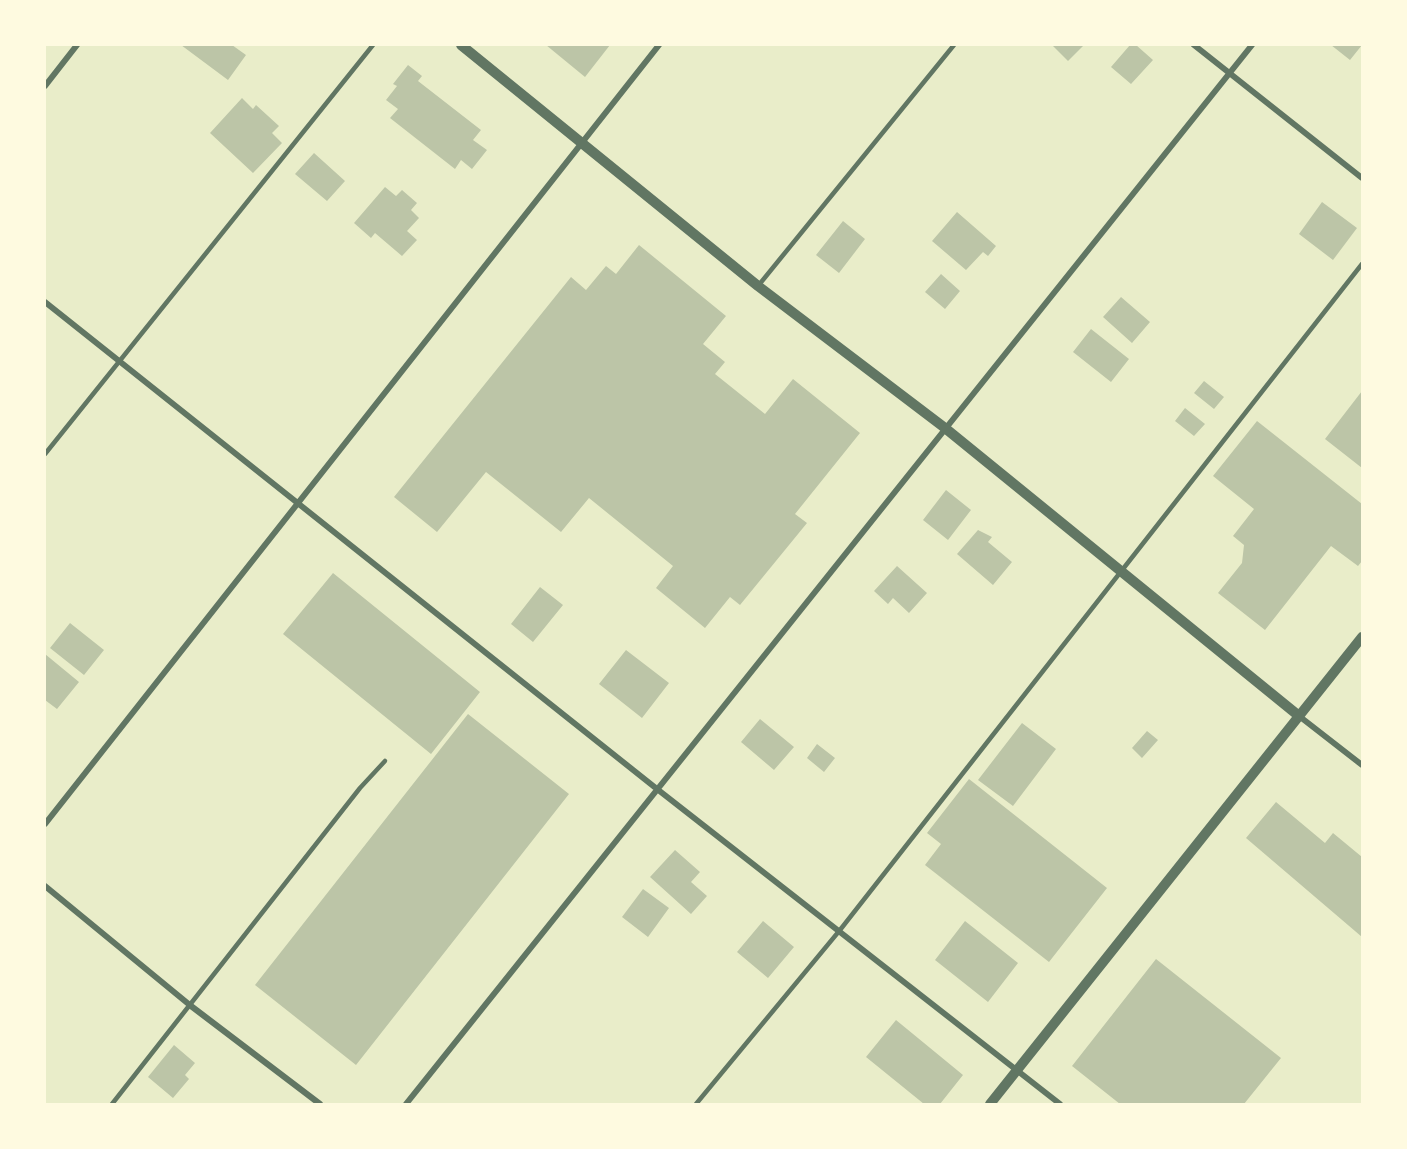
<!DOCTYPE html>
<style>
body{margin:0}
#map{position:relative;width:1407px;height:1149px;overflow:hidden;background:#e9edc9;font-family:Rubik,sans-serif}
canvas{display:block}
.frame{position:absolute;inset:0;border:46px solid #fefae0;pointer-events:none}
</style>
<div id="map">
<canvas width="1407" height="1149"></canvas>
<div class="frame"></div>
</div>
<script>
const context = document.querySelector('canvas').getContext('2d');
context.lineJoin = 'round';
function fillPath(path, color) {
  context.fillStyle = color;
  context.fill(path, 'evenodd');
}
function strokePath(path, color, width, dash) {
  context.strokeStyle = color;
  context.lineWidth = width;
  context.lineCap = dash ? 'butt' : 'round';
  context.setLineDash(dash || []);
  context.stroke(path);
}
const building = new Path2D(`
 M181 45H232L246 55 228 80Z
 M546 45H610L585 77Z
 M1052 45H1084L1068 61Z
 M1130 45H1136L1153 60 1131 84 1111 67Z
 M1331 45H1362L1350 60Z
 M408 65 422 76 418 81 481 130 473 140 487 150 472 169 461 160 455 169 390 118 398 109 386 100 397 86 393 84Z
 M242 98 253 109 256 105 279 126 272 133 282 143 253 173 210 133Z
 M314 153 345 181 327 201 295 174Z
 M385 187 396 196 402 190 417 203 411 210 419 218 407 231 417 240 402 256 375 233 371 238 354 223Z
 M1322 202 1357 228 1333 260 1299 234Z
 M957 212 996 246 988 256 983 252 966 270 932 241Z
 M843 221 865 239 839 273 816 255Z
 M639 245 726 316 703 344 725 362 715 374 765 414 793 379 860 433 795 514 807 523 740 605 730 597 705 628 656 588 673 566 589 498 561 532 486 472 437 532 394 497 571 277 586 290 606 266 616 274Z
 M941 274 960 291 945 309 925 292Z
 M1121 297 1150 322 1132 343 1103 317Z
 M1091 329 1129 359 1111 382 1073 352Z
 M1204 381 1224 397 1214 409 1194 393Z
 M1362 391V468L1325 439Z
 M1185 408 1205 424 1194 436 1175 421Z
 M1257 421 1362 504V561L1358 566 1331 546 1265 630 1218 593 1242 563 1244 545 1233 536 1254 509 1213 476Z
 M946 490 971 510 948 540 923 520Z
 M978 530 992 537 988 542 1012 562 993 585 957 554Z
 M897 566 927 593 909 613 893 598 888 604 874 591Z
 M333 573 480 692 431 754 283 634Z
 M540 587 563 605 533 642 511 624Z
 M70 623 104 650 84 675 50 648Z
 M626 650 669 683 642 718 599 684Z
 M45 654 79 682 57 709 45 700Z
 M468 714 569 794 356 1065 255 985Z
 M760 719 794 747 774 770 741 742Z
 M1022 723 1056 749 1013 806 978 780Z
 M1147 731 1158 740 1142 758 1132 748Z
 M817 744 835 758 824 772 807 758Z
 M969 779 1107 888 1049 962 925 865 941 844 927 833Z
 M1276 802 1325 843 1333 833 1362 857V937L1246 838Z
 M675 850 700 872 691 882 707 896 691 914 650 877Z
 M643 889 669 908 648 937 622 917Z
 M763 921 794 947 768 978 737 952Z
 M965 921 1018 963 988 1002 935 960Z
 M1156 959 1281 1058 1244 1104H1120L1072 1066Z
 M896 1020 963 1075 940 1104H924L866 1057Z
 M174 1045 195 1063 185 1075 189 1079 173 1098 148 1077Z`);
const service = new Path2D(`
 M758 286 954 45
 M45 454 373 45
 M112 1104 360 788 385 761
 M696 1104 840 930 1362 264`);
const minor = new Path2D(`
 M1194 45 1362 178
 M45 86 77 45
 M45 302 657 789 1060 1104
 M1299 716 1362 765
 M45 824 659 45
 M45 886 191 1006 320 1104
 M406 1104 1252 45`);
const tertiary = new Path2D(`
 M461 45 758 286 945 428 1299 716
 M990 1104 1362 637`);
fillPath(building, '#bcc5a7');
strokePath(service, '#617663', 4.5);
strokePath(minor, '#617663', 6);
strokePath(tertiary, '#617663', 10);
</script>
